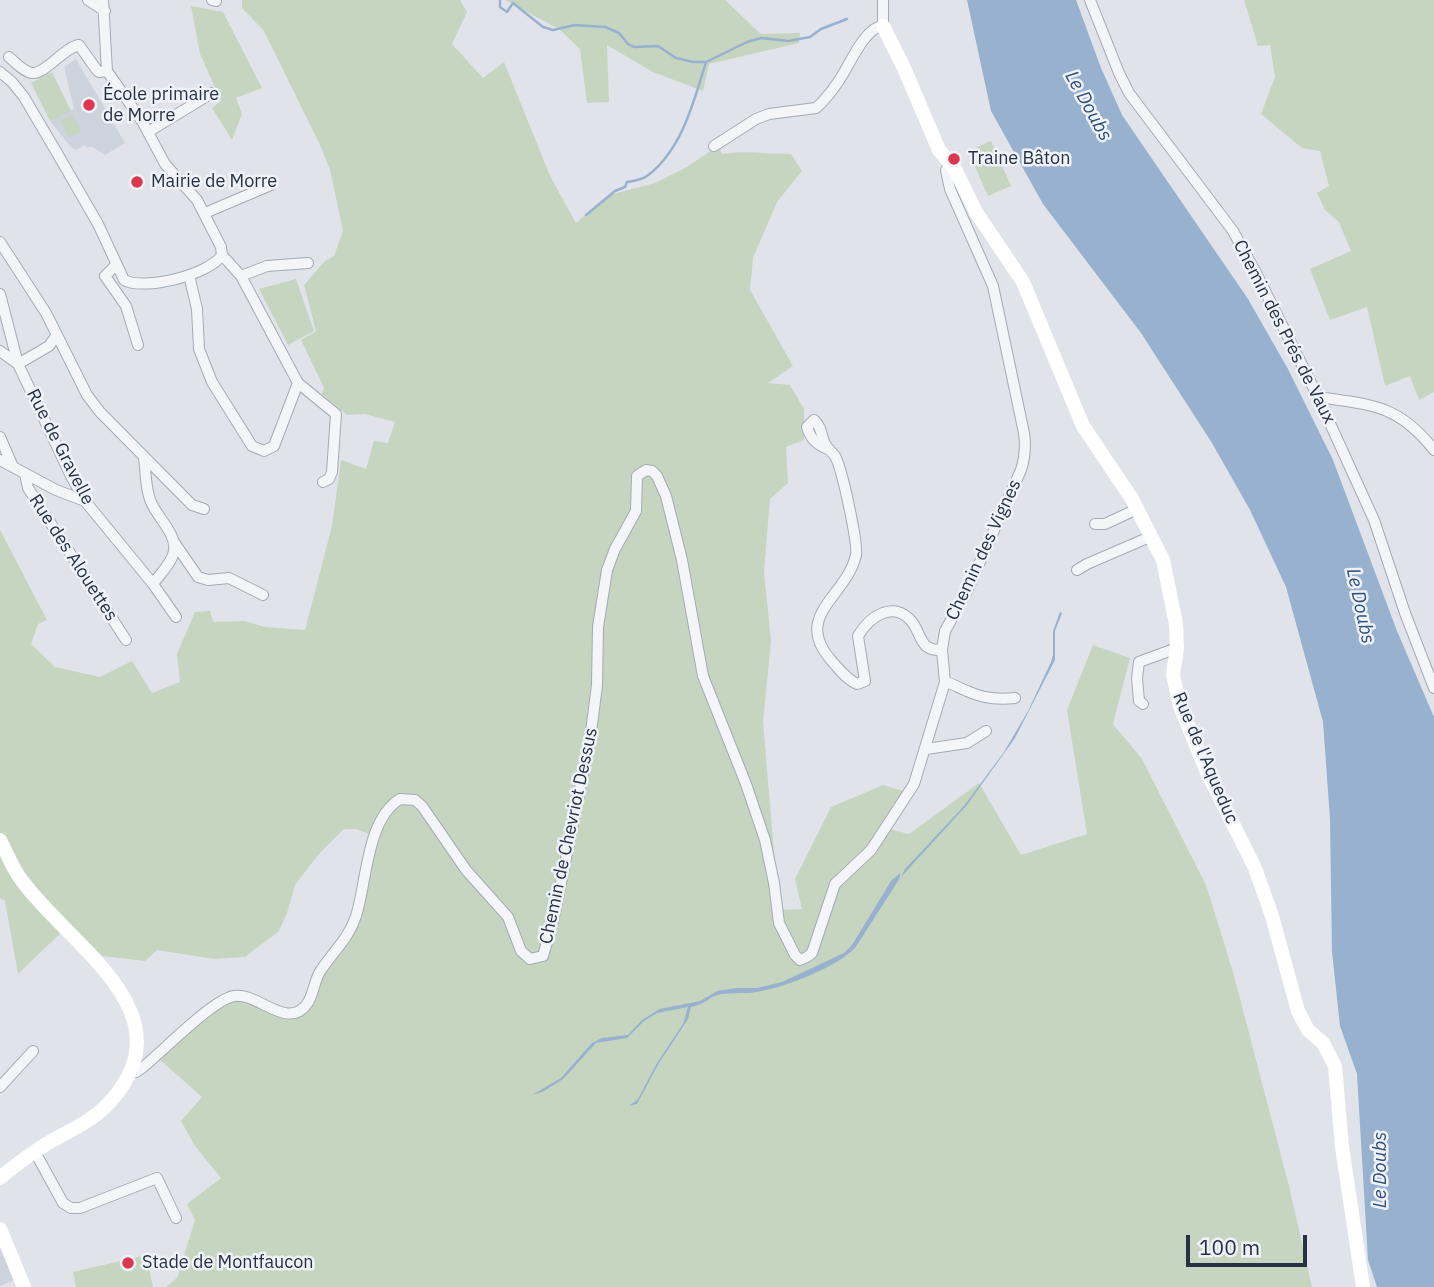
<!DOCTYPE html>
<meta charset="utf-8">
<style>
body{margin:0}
#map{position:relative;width:1434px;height:1287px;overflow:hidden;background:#e0e4ea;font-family:"IBM Plex Sans",sans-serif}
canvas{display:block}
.scale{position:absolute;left:1186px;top:1235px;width:121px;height:32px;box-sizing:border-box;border:4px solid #263144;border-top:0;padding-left:9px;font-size:21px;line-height:24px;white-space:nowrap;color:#263144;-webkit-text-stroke:5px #eff3f8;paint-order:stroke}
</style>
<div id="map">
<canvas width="1434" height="1287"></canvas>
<div class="scale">100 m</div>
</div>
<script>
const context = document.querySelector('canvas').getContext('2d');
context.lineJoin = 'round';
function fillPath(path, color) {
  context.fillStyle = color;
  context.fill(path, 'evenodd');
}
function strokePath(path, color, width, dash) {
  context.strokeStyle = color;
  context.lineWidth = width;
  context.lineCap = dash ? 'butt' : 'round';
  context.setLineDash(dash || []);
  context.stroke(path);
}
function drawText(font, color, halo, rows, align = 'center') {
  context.font = font + ' "IBM Plex Sans",sans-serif';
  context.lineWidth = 5;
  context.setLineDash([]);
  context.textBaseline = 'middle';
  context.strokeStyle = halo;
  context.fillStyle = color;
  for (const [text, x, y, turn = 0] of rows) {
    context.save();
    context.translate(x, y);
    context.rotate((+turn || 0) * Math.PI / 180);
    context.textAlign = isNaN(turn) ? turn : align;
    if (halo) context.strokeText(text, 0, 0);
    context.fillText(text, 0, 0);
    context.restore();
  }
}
const built = new Path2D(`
 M76 59 125 143 105 155 91 146 87 148 85 145 76 150 70 146 50 121 74 109 64 67Z
 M0 1241 17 1279 0 1286Z`);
const green = new Path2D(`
 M242 0H460L467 12 452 44 483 78 504 62 550 176 576 223 609 195 655 183 687 167 718 146 722 154C744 150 768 154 791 154L802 171 777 202 753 258 750 290 793 366 768 383 790 385 804 409V440L786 447 788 483 770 499 764 572 771 641 763 722 779 910 802 909 795 879 831 807 883 785 906 792 889 829 909 834 979 783 1021 855 1087 834 1067 710 1093 645 1130 658 1113 724 1142 759 1206 885 1233 972 1289 1186 1312 1287H166L177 1278 195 1220 187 1204 221 1178 195 1146 181 1121 202 1097 159 1059 211 1013 240 999 278 1016 295 1017 307 1007 323 973 354 928 377 837 356 829H344L318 855 295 885 287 913 279 931 245 957 214 959 157 950 145 961 102 956 70 924 18 974 5 901 0 898V530L47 620 38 624 31 644 55 667 100 677 132 661 152 693 180 682 177 654 195 612 210 611 213 622 245 621 265 627 305 630 332 526 341 460 366 469 374 441 388 443 395 422 365 414 347 415 322 394 324 388 301 340 316 331 304 285 325 261 334 256 343 231 330 170 320 145 264 31 242 8Z
 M505 0H725L761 34 800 33 799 43 709 64 703 91 653 72 607 45 609 102 587 103 580 49 559 29Z
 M1244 0H1434V392L1419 400 1410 376 1385 386 1367 307 1330 320 1310 269 1351 251 1339 222 1325 210 1317 193 1329 186 1320 151 1302 148 1261 114 1275 77 1270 45 1258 46Z
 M191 6 223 12 262 88 236 98 242 114 232 140 212 108 221 101 200 54Z
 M52 72 71 111 50 121 31 83Z
 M72 115 81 131 69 138 60 121Z
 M991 141 1011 186 988 196 968 151Z
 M296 279 314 331 288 345 259 289Z
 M146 1255 153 1287H76L73 1272Z`);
const water = new Path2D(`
 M967 0H1076L1101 68 1122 115 1248 299 1288 369 1333 460 1397 631 1434 717V1287H1377L1368 1260 1357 1074 1340 1026 1332 952 1330 819 1323 722 1286 587 1250 510 1212 443 1141 333 1043 204 991 111Z
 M1060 612 1062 613 1055 631V660L1015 738 967 805 901 877 905 869 964 806 1004 752 1028 711 1051 662 1053 655V631Z
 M900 873V878L855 948C834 969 779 990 749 993 740 993 731 993 721 994 710 996 702 1006 691 1007L688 1019 659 1063 637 1104 629 1106 638 1099 657 1063 683 1024 688 1007 657 1013 644 1021 627 1038 596 1043 563 1079 544 1091 532 1095 561 1078 592 1043 602 1038 628 1035 642 1020 660 1009 700 1001 717 991 736 988H757L782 982 844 953 852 945 891 881Z`);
const stream = new Path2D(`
 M500 0V7L507 12 513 3 543 27 553 30 575 25 605 27 619 33 628 44 634 47 658 46 676 58 693 62H706L747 42 761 38 789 41 810 37 821 29 847 19
 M586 215 615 191 625 187 627 182C633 181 642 180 647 176 682 150 694 101 706 62`);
const street = new Path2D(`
 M88 0 105 11
 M103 0 107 71 142 121 165 164 197 200 221 247 222 255 241 276 298 383 336 414 332 472 329 479 323 482
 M212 0 216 1
 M1090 0 1119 73 1129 93 1233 231 1256 273 1318 397 1374 520 1405 613 1434 688
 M9 57C15 62 24 72 32 73 46 74 63 48 79 45L96 69 99 72 107 71
 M0 72 12 82 24 97 57 153 98 224 124 280C144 291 209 275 222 255
 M148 132 212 93
 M714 146 756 119 769 114 816 108C824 101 832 91 838 82 849 67 864 27 883 26V0
 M205 213 271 185
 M0 242 46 313 87 395 100 412 192 505 204 509
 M116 265 105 276 126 306 138 345
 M189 275 197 309 199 349 212 382 252 446 264 451 274 446 298 383
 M241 276 267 266 308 263
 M0 294 18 364 71 476 85 501 153 584 176 617
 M0 351 18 364 49 346 56 336
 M1318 397C1371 405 1398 404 1434 450
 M0 437 13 467
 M830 450C817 445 811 440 807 427L814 420C822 427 821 435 825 444 827 448 832 452 835 456 842 468 858 543 856 555 847 596 793 615 830 659 839 669 846 679 857 684L865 681 858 636C869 617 894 599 912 622 918 629 919 639 926 646 931 650 936 650 942 650
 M144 458C146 473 145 488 151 502 157 517 177 534 174 551 172 563 160 574 153 584
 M0 460 56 490 85 501
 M25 474 28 488 126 640
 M1095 524H1105L1137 509
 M174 542 198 577 208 580 229 578 263 595
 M1077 570 1087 564 1152 536
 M945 682C954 684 959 688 967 691 982 698 999 700 1015 698
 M1143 704 1139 701 1137 678 1139 662 1177 648
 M926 749 967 743 986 731
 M131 1071 136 1072 142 1068C162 1052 212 1000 234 996 258 992 287 1031 307 1004 314 994 314 980 321 970 333 952 349 938 356 916 367 882 366 820 400 799L415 800 422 806 466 870 508 917 521 951 530 959 543 956 554 917 590 740 597 685 598 627 607 570 615 549 636 511 637 476 646 470 652 471 657 476 666 496 682 560 703 676 746 784 765 840 774 883 779 923 795 955 800 960 807 957 812 953 835 884 871 850 914 784 945 682 942 650 945 631 966 593 1021 470C1025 457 1026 446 1024 433L993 286 950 189 946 170 951 165
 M0 1087 33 1051
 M35 1152 63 1203 71 1208H80L157 1178 176 1218`);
const secondary = new Path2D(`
 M883 26 904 68 939 150 956 171 976 212 1023 282 1083 426 1132 499 1163 560 1176 624 1177 648 1173 675 1180 706 1207 772 1255 868 1272 916 1298 1011 1308 1030 1323 1043 1335 1066 1342 1147 1363 1287
 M0 840C7 853 13 870 23 882 71 947 194 1016 106 1106 88 1124 64 1133 43 1146 28 1156 14 1166 0 1178
 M0 1229 24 1287`);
const markers = [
 [89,105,7,"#dd374f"],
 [954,159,7,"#dd374f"],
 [137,182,7,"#dd374f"],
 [128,1263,7,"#dd374f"]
];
const poiNames = [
 ["École primaire",103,95],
 ["de Morre",103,116],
 ["Traine Bâton",968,159],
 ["Mairie de Morre",151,182],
 ["Stade de Montfaucon",142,1263]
];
const streetNames = [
 ["Chemin des Prés de Vaux",1284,332,63],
 ["Rue de Gravelle",60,447,63],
 ["Chemin des Vignes",984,550,-65],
 ["Rue des Alouettes",73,558,57],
 ["Rue de l'Aqueduc",1205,758,67],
 ["Chemin de Chevriot Dessus",569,836,-78]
];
const waterNames = [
 ["Le Doubs",1088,106,61],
 ["Le Doubs",1360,606,78],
 ["Le Doubs",1381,1170,-90]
];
fillPath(built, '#cdd3dd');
fillPath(green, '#c5d5c0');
fillPath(water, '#97b1ce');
strokePath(stream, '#97b1ce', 2.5);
strokePath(street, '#a4abb5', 12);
strokePath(street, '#f3f5f8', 10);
strokePath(secondary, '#fff', 14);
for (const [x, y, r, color] of markers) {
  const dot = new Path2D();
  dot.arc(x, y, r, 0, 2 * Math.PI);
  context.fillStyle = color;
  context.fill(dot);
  strokePath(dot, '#eff3f8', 2.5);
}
drawText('18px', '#263144', '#eff3f8', poiNames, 'left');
drawText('18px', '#263144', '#eff3f8', streetNames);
drawText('italic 19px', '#2c4f7c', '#eff3f8', waterNames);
</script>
